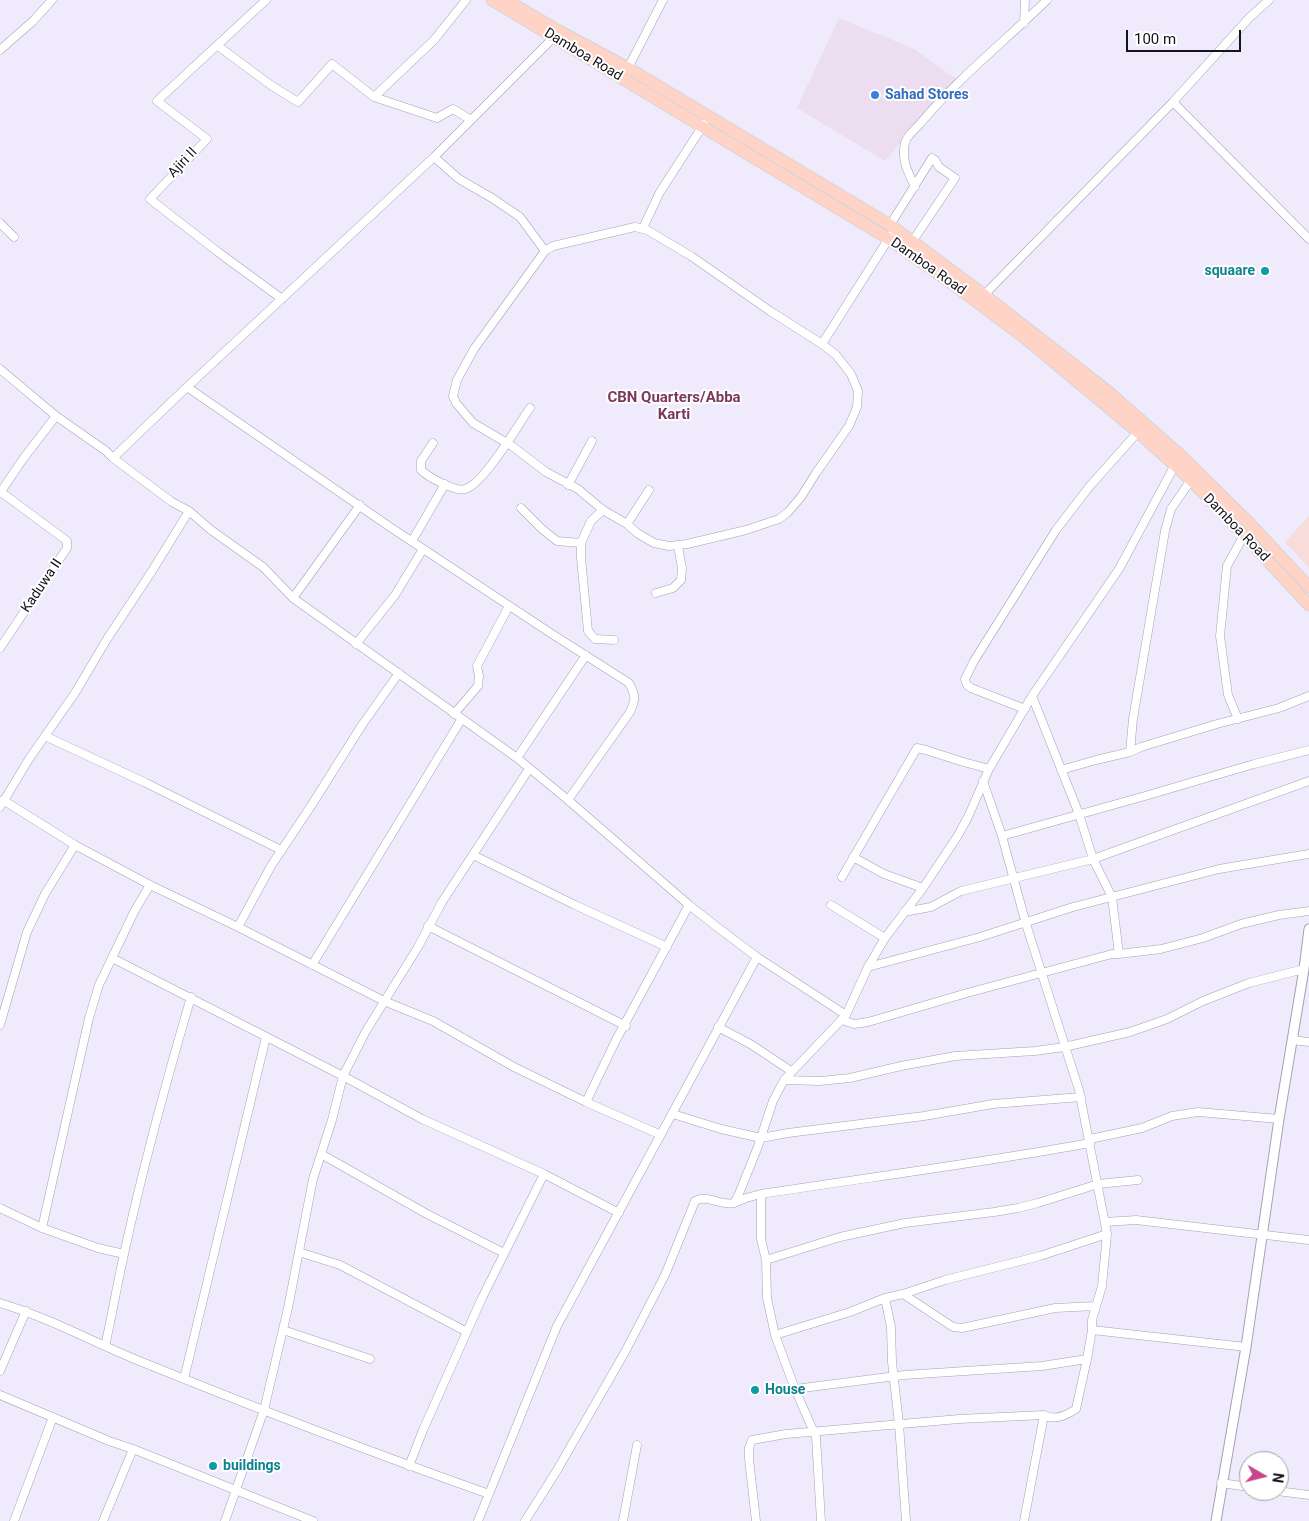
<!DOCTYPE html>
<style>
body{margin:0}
#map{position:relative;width:1309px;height:1521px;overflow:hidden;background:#efeafc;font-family:Roboto,sans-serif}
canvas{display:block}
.north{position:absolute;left:1239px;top:1451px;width:50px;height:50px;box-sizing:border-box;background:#fff;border:1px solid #a1a1a4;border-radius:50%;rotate:98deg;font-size:14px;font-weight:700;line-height:20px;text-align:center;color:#15131b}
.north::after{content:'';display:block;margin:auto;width:18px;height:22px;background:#c8458b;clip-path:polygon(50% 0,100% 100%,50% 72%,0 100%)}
.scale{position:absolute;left:1126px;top:30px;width:115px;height:22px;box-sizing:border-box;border:2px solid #15131b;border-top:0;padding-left:6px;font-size:15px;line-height:18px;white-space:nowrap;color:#15131b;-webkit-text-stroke:4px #fff;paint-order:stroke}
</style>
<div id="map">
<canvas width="1309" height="1521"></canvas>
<div class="north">N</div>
<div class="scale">100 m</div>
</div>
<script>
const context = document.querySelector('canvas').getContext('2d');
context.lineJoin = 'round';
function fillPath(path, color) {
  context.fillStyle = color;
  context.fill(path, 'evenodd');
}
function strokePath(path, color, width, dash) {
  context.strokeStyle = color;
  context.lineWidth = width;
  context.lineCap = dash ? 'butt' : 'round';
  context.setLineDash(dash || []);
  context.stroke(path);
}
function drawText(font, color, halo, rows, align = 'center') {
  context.font = font + ' Roboto,sans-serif';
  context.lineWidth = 4;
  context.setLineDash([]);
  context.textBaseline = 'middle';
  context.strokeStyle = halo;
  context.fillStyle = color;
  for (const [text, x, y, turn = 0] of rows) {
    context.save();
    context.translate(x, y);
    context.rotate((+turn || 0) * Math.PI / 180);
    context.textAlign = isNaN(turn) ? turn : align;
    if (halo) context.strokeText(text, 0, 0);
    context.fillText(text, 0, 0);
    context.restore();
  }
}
const commercial = new Path2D(`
 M839 18 914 49 959 81 911 130 885 161 797 108Z`);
const industrial = new Path2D(`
 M1309 516V568L1285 542Z`);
const minor = new Path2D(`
 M266 0 157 101 207 139 150 199 218 252 282 299
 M1024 23 1025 0
 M218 46 272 86 298 102 332 64 374 97 437 118 453 109 471 120
 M0 50 33 21 52 0
 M628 68 663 0
 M374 97 434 40 466 0
 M1173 102 1309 239
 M434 157 459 179 492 198 520 217 545 251
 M915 187C908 172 901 160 905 143 906 137 914 130 919 125 957 79 1004 42 1047 0
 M0 223 14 237
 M890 225 932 158 935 160 939 167 955 178 912 242
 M635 227 647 230 691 256 770 311 822 344 836 355 851 374 858 391 857 407 849 426 816 473 801 497 788 512 779 519 746 530 687 544 669 546 654 543 637 533 627 524 603 510 578 489 546 472 512 446 473 423 456 403 453 396 457 380 474 349 545 251 553 246Z
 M643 228 660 192 704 124
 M984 295 1173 102 1249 18 1269 0
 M822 344 891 235
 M0 369 56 416 106 451 113 458 172 502 189 511 211 530 263 567 293 598 517 758 568 800 689 905 717 927 757 957 846 1015
 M187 387 390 527 552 634 629 683C636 696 636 699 630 712L568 800
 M433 443 421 461V470C428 477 455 492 465 489 483 485 518 425 530 408
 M113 458 187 387 434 157 553 38 555 34
 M568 485 592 441
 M0 493 23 459 56 416
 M521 508 542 529 557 541 581 543
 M603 510 591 521 581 543V558L588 631 595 639 614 640
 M627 524 649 490
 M412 541 445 484
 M656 593 673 588 681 580 682 568 678 546
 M293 598 360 505
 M356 644 395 595 423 549
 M0 648 67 548V541L1 492
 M1032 696 1079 814 1093 859 1112 897 1119 954 1161 949 1203 938 1241 924 1279 915 1309 911
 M1025 709 971 688 967 685 965 679 974 661 1056 530 1089 487 1138 432
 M454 714 478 686 479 676 477 666 509 606
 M1238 719 1228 695 1220 636 1227 566 1244 535
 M45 736 146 783 281 850
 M1130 752 1133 719 1165 531 1171 509 1191 480
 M517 758 586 655
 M1061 770 1096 760 1130 752 1141 747 1217 724 1279 708 1309 696
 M3 800 75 845 150 885 238 927 384 1001 433 1021 514 1067 586 1102 661 1135
 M0 807 29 759 75 693 107 639 152 571 189 511
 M1002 836 1145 796 1254 764 1309 750
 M473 855 575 905 667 947
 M853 857 884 874 923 888
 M842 877 917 748 926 750 960 761 989 769
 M831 905 885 938
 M904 912 931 907 961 891 1093 859 1309 781
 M428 926 626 1026
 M238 927 271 866 311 806 362 725 399 673
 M112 958 343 1076 422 1119 544 1174 619 1213
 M312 965 461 720
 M868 967 980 937 1073 907 1219 869 1309 854
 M842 1020 854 1024 868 1022 967 993 1112 954H1119
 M0 1025 27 932 45 894 75 845
 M718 1027 752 1045 791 1071
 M1292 1040 1309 1042
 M784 1080 820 1081 850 1078 901 1066 955 1056 1035 1051 1064 1047 1130 1032 1167 1019 1203 1001 1249 983 1304 969
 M586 1102 616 1040 689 905
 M673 1114 721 1129 761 1138 788 1133 924 1116 993 1104 1081 1097
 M1090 1139 1142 1128 1172 1116 1198 1112 1279 1119
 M321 1154 427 1214 504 1253
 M761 1194V1239L766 1260 767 1298 775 1335 795 1389 816 1437 821 1521
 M734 1203 746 1198 761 1194C871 1177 981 1163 1090 1143
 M0 1208 42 1228 98 1248 124 1254
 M1105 1222 1136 1220 1309 1240
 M42 1228 89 1018 99 985 135 910 150 885
 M299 1252 340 1265 467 1332
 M766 1260 840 1237 905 1223 994 1212 1018 1208 1038 1203 1098 1184 1138 1180
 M903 1294 953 1327 962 1328 1055 1308 1096 1306
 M885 1298 891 1327 892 1362 899 1424 906 1521
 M0 1303C47 1317 91 1341 137 1360 253 1407 370 1452 489 1494
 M283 1330 370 1359
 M1092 1330 1246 1347
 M775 1335 850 1312 885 1298 903 1294 945 1280 1040 1256 1107 1234
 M105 1346C112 1316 117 1285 124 1254 143 1167 166 1082 191 997
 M0 1371 26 1311
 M184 1379 266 1037
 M795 1389 904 1375 1042 1366 1087 1359
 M0 1395 109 1441 133 1449 313 1521
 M409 1466 423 1430 482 1298 544 1174
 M1221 1483 1249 1487
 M1277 1491 1309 1495
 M14 1521 53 1417
 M103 1521 133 1449
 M225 1521 264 1410 288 1308 313 1179 332 1120 343 1076 366 1031 418 947 442 902 529 769
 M478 1521 557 1326 757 957
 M525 1521 556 1472 625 1352 665 1275 695 1201C706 1194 721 1206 734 1203L738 1196 757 1149 773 1101 784 1080 846 1015 868 967 885 938 923 888 957 837 968 817 989 769 1032 696 1119 569 1175 465
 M623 1521 637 1445
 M756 1521 749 1459V1448L752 1440 786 1434 959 1419 1044 1415C1054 1421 1067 1415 1076 1409L1087 1359 1092 1330V1320L1102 1286 1107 1234 1079 1090 1026 924 1002 836 983 781
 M1024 1521 1044 1415`);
const tertiary = new Path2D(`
 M1216 1521 1246 1347 1279 1119 1304 969 1309 929`);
const primary = new Path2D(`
 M492 0 889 239 957 287 1025 338 1138 432 1191 480 1244 535 1309 605
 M506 0 557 30 628 68 890 225 984 295 1106 390 1180 455 1249 523 1309 587`);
const markers = [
 [875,95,5,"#3f7fe0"],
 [1265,271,5,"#0f9aa8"],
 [755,1390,5,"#0f9aa8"],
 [213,1466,5,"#0f9aa8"]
];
const streetNames = [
 ["Damboa Road",583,55,31],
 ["Ajiri II",183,163,-47],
 ["Damboa Road",928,267,35],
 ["Damboa Road",1236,528,46],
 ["Kaduwa II",42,586,-56]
];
const shopNames = [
 ["Sahad Stores",885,95]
];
const cultureNames = [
 ["squaare",1255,271,"right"],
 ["House",765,1390],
 ["buildings",223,1466]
];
const neighbourhoodNames = [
 ["CBN Quarters/Abba",674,398],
 ["Karti",674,415]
];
fillPath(commercial, '#ecddf0');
fillPath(industrial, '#f7dcd9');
strokePath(minor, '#a5a0b5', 9);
strokePath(tertiary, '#a5a0b5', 11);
strokePath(primary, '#d5d5d6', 13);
strokePath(minor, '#fff', 8);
strokePath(tertiary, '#fff', 9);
strokePath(primary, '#ffd3c6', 11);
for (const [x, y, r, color] of markers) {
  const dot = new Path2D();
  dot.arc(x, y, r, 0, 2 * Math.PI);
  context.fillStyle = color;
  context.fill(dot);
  strokePath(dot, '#fff', 2);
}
drawText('14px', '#15131b', '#fff', streetNames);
drawText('bold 14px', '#366cbe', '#fff', shopNames, 'left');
drawText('bold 14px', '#0d838f', '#fff', cultureNames, 'left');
drawText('bold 15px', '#7b3959', '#fff', neighbourhoodNames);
</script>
